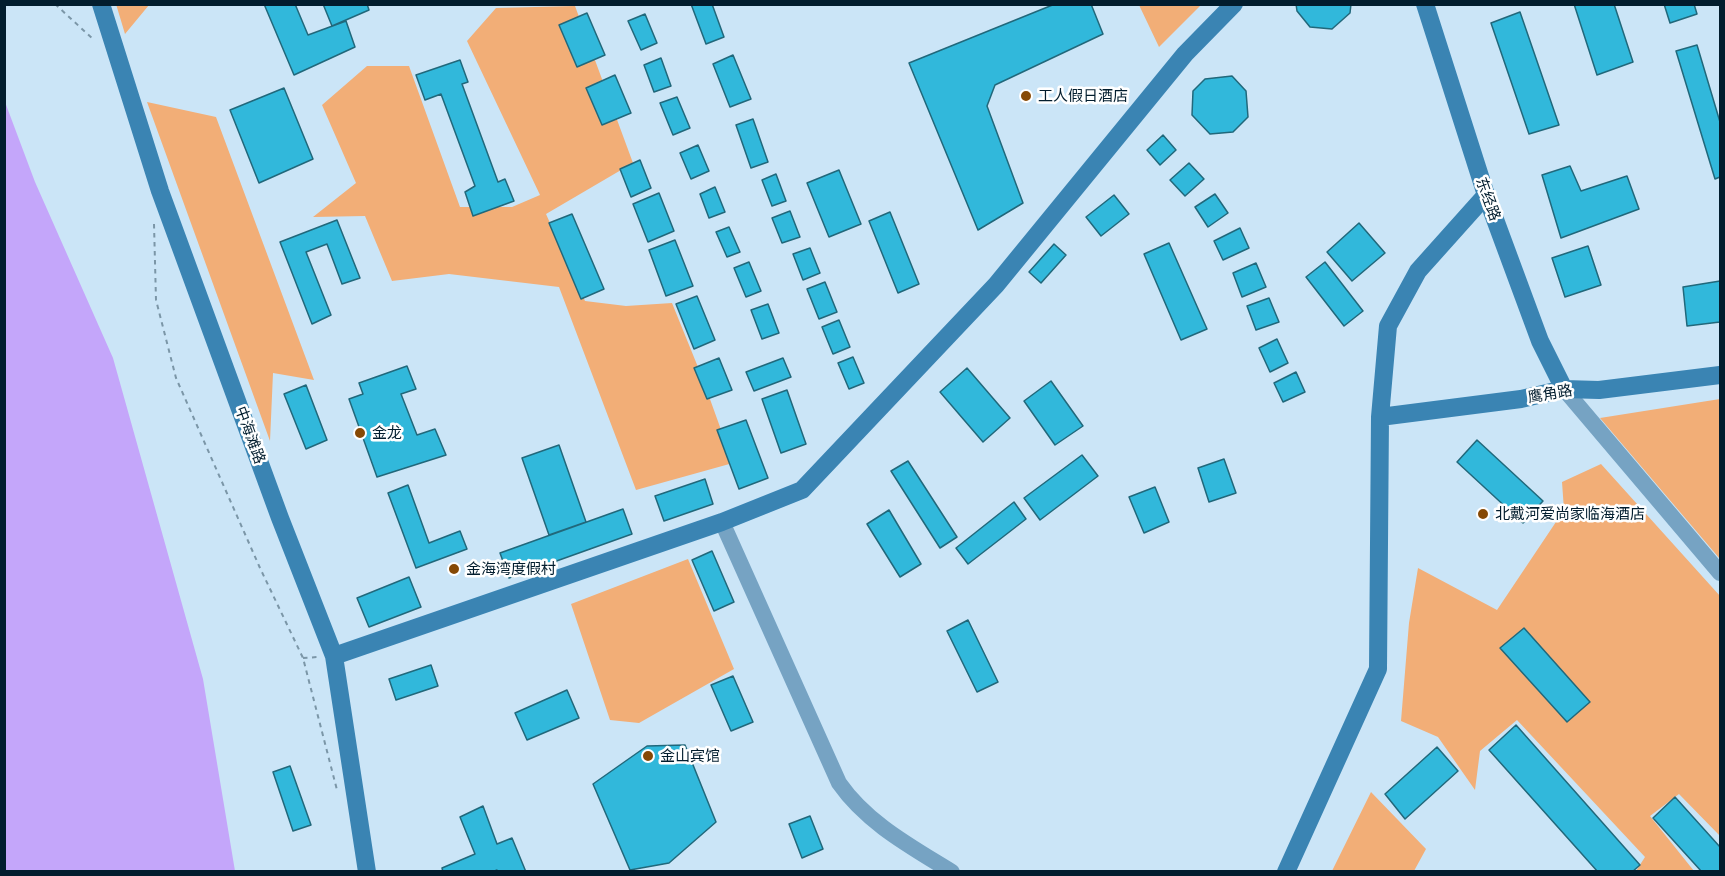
<!DOCTYPE html>
<meta charset="utf-8">
<style>
body{margin:0}
#map{position:relative;width:1725px;height:876px;overflow:hidden;background:#cbe5f7;font-family:"Golos Text",sans-serif}
canvas{display:block}
.frame{position:absolute;inset:0;border:6px solid #021d2e;pointer-events:none}
</style>
<div id="map">
<canvas width="1725" height="876"></canvas>
<div class="frame"></div>
</div>
<script>
const context = document.querySelector('canvas').getContext('2d');
context.lineJoin = 'round';
function fillPath(path, color) {
  context.fillStyle = color;
  context.fill(path, 'evenodd');
}
function strokePath(path, color, width, dash) {
  context.strokeStyle = color;
  context.lineWidth = width;
  context.lineCap = dash ? 'butt' : 'round';
  context.setLineDash(dash || []);
  context.stroke(path);
}
function drawText(font, color, halo, rows, align = 'center') {
  context.font = font + ' "Golos Text","Noto Sans SC",sans-serif';
  context.lineWidth = 5;
  context.setLineDash([]);
  context.textBaseline = 'middle';
  context.strokeStyle = halo;
  context.fillStyle = color;
  for (const [text, x, y, turn = 0] of rows) {
    context.save();
    context.translate(x, y);
    context.rotate((+turn || 0) * Math.PI / 180);
    context.textAlign = isNaN(turn) ? turn : align;
    if (halo) context.strokeText(text, 0, 0);
    context.fillText(text, 0, 0);
    context.restore();
  }
}
const green = new Path2D(`
 M116 4H149V5L125 34Z
 M1139 5H1201L1159 47Z
 M575 6 633 163 546 214 585 301 626 306 672 303 702 377 733 463 636 490 559 287 449 274 392 281 365 216 313 217 356 183 322 105 367 66H409L460 207H512L540 195 467 41 496 8Z
 M147 102 216 117 314 380 273 373 270 441Z
 M1720 399V559L1600 418Z
 M1601 464 1720 596V836L1679 794 1650 816 1694 871H1636L1645 857 1517 720 1480 751 1475 790 1438 737 1401 721 1409 623 1418 568 1497 610 1564 510 1562 482Z
 M688 559 734 669 639 723 610 720 571 604Z
 M1371 792 1426 849 1414 871H1332Z`);
const water = new Path2D(`
 M5 102 35 182 113 358 203 679 235 871H5Z`);
const building = new Path2D(`
 M264 4H295L308 35 346 21 355 47 294 75Z
 M323 4H367L369 10 332 26Z
 M691 4H712L724 37 706 44Z
 M1055 4H1091L1103 34 995 85 987 106 1023 203 978 230 909 63Z
 M1296 4H1351L1350 13 1332 29 1310 27 1297 11Z
 M1574 4H1614L1633 62 1597 75Z
 M1664 4H1694L1697 14 1670 23Z
 M1520 12 1559 125 1529 134 1491 23Z
 M587 13 605 55 577 67 559 25Z
 M645 14 657 43 641 50 628 21Z
 M1697 45 1720 122V177L1715 179 1676 51Z
 M733 55 751 99 730 107 713 64Z
 M661 58 671 86 654 92 644 65Z
 M460 60 468 82 462 84 498 182 505 179 514 201 473 216 465 192 475 186 441 94 425 100 416 75Z
 M615 75 631 113 602 125 586 88Z
 M1232 76 1246 91 1248 117 1233 132 1210 134 1192 115 1193 91 1205 79Z
 M284 88 313 159 259 183 230 110Z
 M677 97 690 128 673 135 660 103Z
 M753 119 768 162 751 168 736 125Z
 M1163 135 1176 150 1160 165 1147 150Z
 M698 145 709 171 691 179 680 153Z
 M640 160 651 188 631 197 620 169Z
 M1189 163 1204 179 1185 196 1170 180Z
 M1570 166 1581 191 1627 176 1639 209 1561 238 1542 175Z
 M839 170 861 224 829 237 807 183Z
 M776 174 786 201 772 206 762 180Z
 M715 187 725 212 709 218 700 194Z
 M659 193 674 231 648 242 633 204Z
 M1215 194 1228 213 1208 227 1195 207Z
 M1114 195 1129 214 1101 236 1086 217Z
 M790 211 800 237 782 243 772 218Z
 M890 212 919 284 898 293 869 221Z
 M572 214 604 289 581 299 549 223Z
 M337 220 360 278 342 284 327 244 306 252 331 315 312 324 280 242Z
 M1359 223 1385 253 1352 281 1327 252Z
 M729 227 740 252 727 257 716 232Z
 M1240 228 1249 248 1223 260 1214 241Z
 M675 240 693 286 666 296 649 250Z
 M1169 243 1207 329 1181 340 1144 254Z
 M1054 244 1066 255 1041 283 1029 272Z
 M1588 246 1601 285 1565 297 1552 258Z
 M810 248 820 273 803 280 793 254Z
 M749 262 761 291 746 297 734 268Z
 M1325 262 1363 311 1344 326 1306 277Z
 M1256 263 1266 287 1242 297 1233 273Z
 M1720 281V322L1687 326 1683 287Z
 M825 282 837 312 819 319 807 289Z
 M697 296 715 340 694 349 676 304Z
 M1269 298 1279 322 1256 330 1247 306Z
 M768 304 779 333 762 339 751 310Z
 M839 320 850 347 833 354 822 327Z
 M1277 339 1288 363 1270 372 1259 348Z
 M853 357 864 383 849 389 838 363Z
 M719 358 732 390 707 399 694 368Z
 M783 358 791 377 754 391 746 372Z
 M407 366 416 389 401 394 417 435 435 429 446 455 377 477 349 399 363 394 359 383Z
 M967 368 1010 418 983 442 940 392Z
 M1296 372 1305 392 1283 402 1274 383Z
 M1051 381 1083 426 1055 445 1024 401Z
 M306 385 327 440 306 449 284 394Z
 M787 390 806 444 781 453 762 399Z
 M746 420 768 478 739 489 717 430Z
 M1477 440 1543 501 1523 523 1457 462Z
 M559 445 586 522 549 535 522 458Z
 M1082 455 1098 476 1040 520 1024 498Z
 M1224 459 1236 493 1209 502 1198 468Z
 M908 461 957 537 940 548 891 471Z
 M705 479 713 504 664 521 655 496Z
 M408 485 429 543 460 531 467 549 416 568 388 493Z
 M1155 487 1169 522 1144 533 1129 497Z
 M1014 502 1026 519 968 564 956 548Z
 M623 509 632 534 509 578 500 553Z
 M889 510 921 564 900 577 867 524Z
 M712 551 734 602 714 611 692 560Z
 M409 577 421 607 369 627 357 598Z
 M968 620 998 682 977 692 947 631Z
 M1524 628 1590 702 1567 722 1500 648Z
 M431 665 438 686 396 700 389 679Z
 M733 676 753 722 731 731 711 685Z
 M567 690 579 718 527 740 515 713Z
 M1516 725 1640 865 1632 872H1598L1489 750Z
 M685 745 716 822 669 863 630 870 593 784 647 746Z
 M1437 747 1458 771 1405 819 1385 794Z
 M290 766 311 825 293 831 273 772Z
 M1675 797 1720 847V872H1702L1653 818Z
 M483 806 497 844 512 838 526 872H498L497 870 492 872H443L442 868 475 854 460 817Z
 M810 816 823 849 802 858 789 824Z`);
const path = new Path2D(`
 M55 4 94 40
 M154 224 156 300 176 378 260 568 303 658 337 790
 M303 658 318 657`);
const street = new Path2D(`
 M1564 389 1720 573
 M722 522 839 783C867 823 910 846 952 872`);
const secondary = new Path2D(`
 M101 4 160 191 280 518 334 656 367 872
 M1425 4 1486 195 1540 341 1564 389
 M1380 417 1521 399 1564 389 1599 390 1720 375
 M334 656 722 522 802 490 996 285 1185 54 1234 4
 M1286 872 1378 669 1380 417 1388 326 1418 271 1486 195`);
const markers = [
 [1026,96,6,"#864905"],
 [360,433,6,"#864905"],
 [1483,514,6,"#864905"],
 [454,569,6,"#864905"],
 [648,756,6,"#864905"]
];
const poiNames = [
 ["工人假日酒店",1038,96],
 ["金龙",372,433],
 ["北戴河爱尚家临海酒店",1495,514],
 ["金海湾度假村",466,569],
 ["金山宾馆",660,756]
];
const streetNames = [
 ["东经路",1488,199,70],
 ["鹰角路",1550,394,-10],
 ["中海滩路",250,435,70]
];
fillPath(green, '#f2ae77');
fillPath(water, '#c4a6fa');
fillPath(building, '#31b8db');
strokePath(building, '#21687b', 1.5);
strokePath(path, '#7b96a7', 2, [4.5, 4.5]);
strokePath(street, '#76a3c3', 16);
strokePath(secondary, '#3a84b3', 18);
for (const [x, y, r, color] of markers) {
  const dot = new Path2D();
  dot.arc(x, y, r, 0, 2 * Math.PI);
  context.fillStyle = color;
  context.fill(dot);
  strokePath(dot, '#fff', 2);
}
drawText('15px', '#021d2e', '#fff', poiNames, 'left');
drawText('15px', '#021d2e', '#fff', streetNames);
</script>
